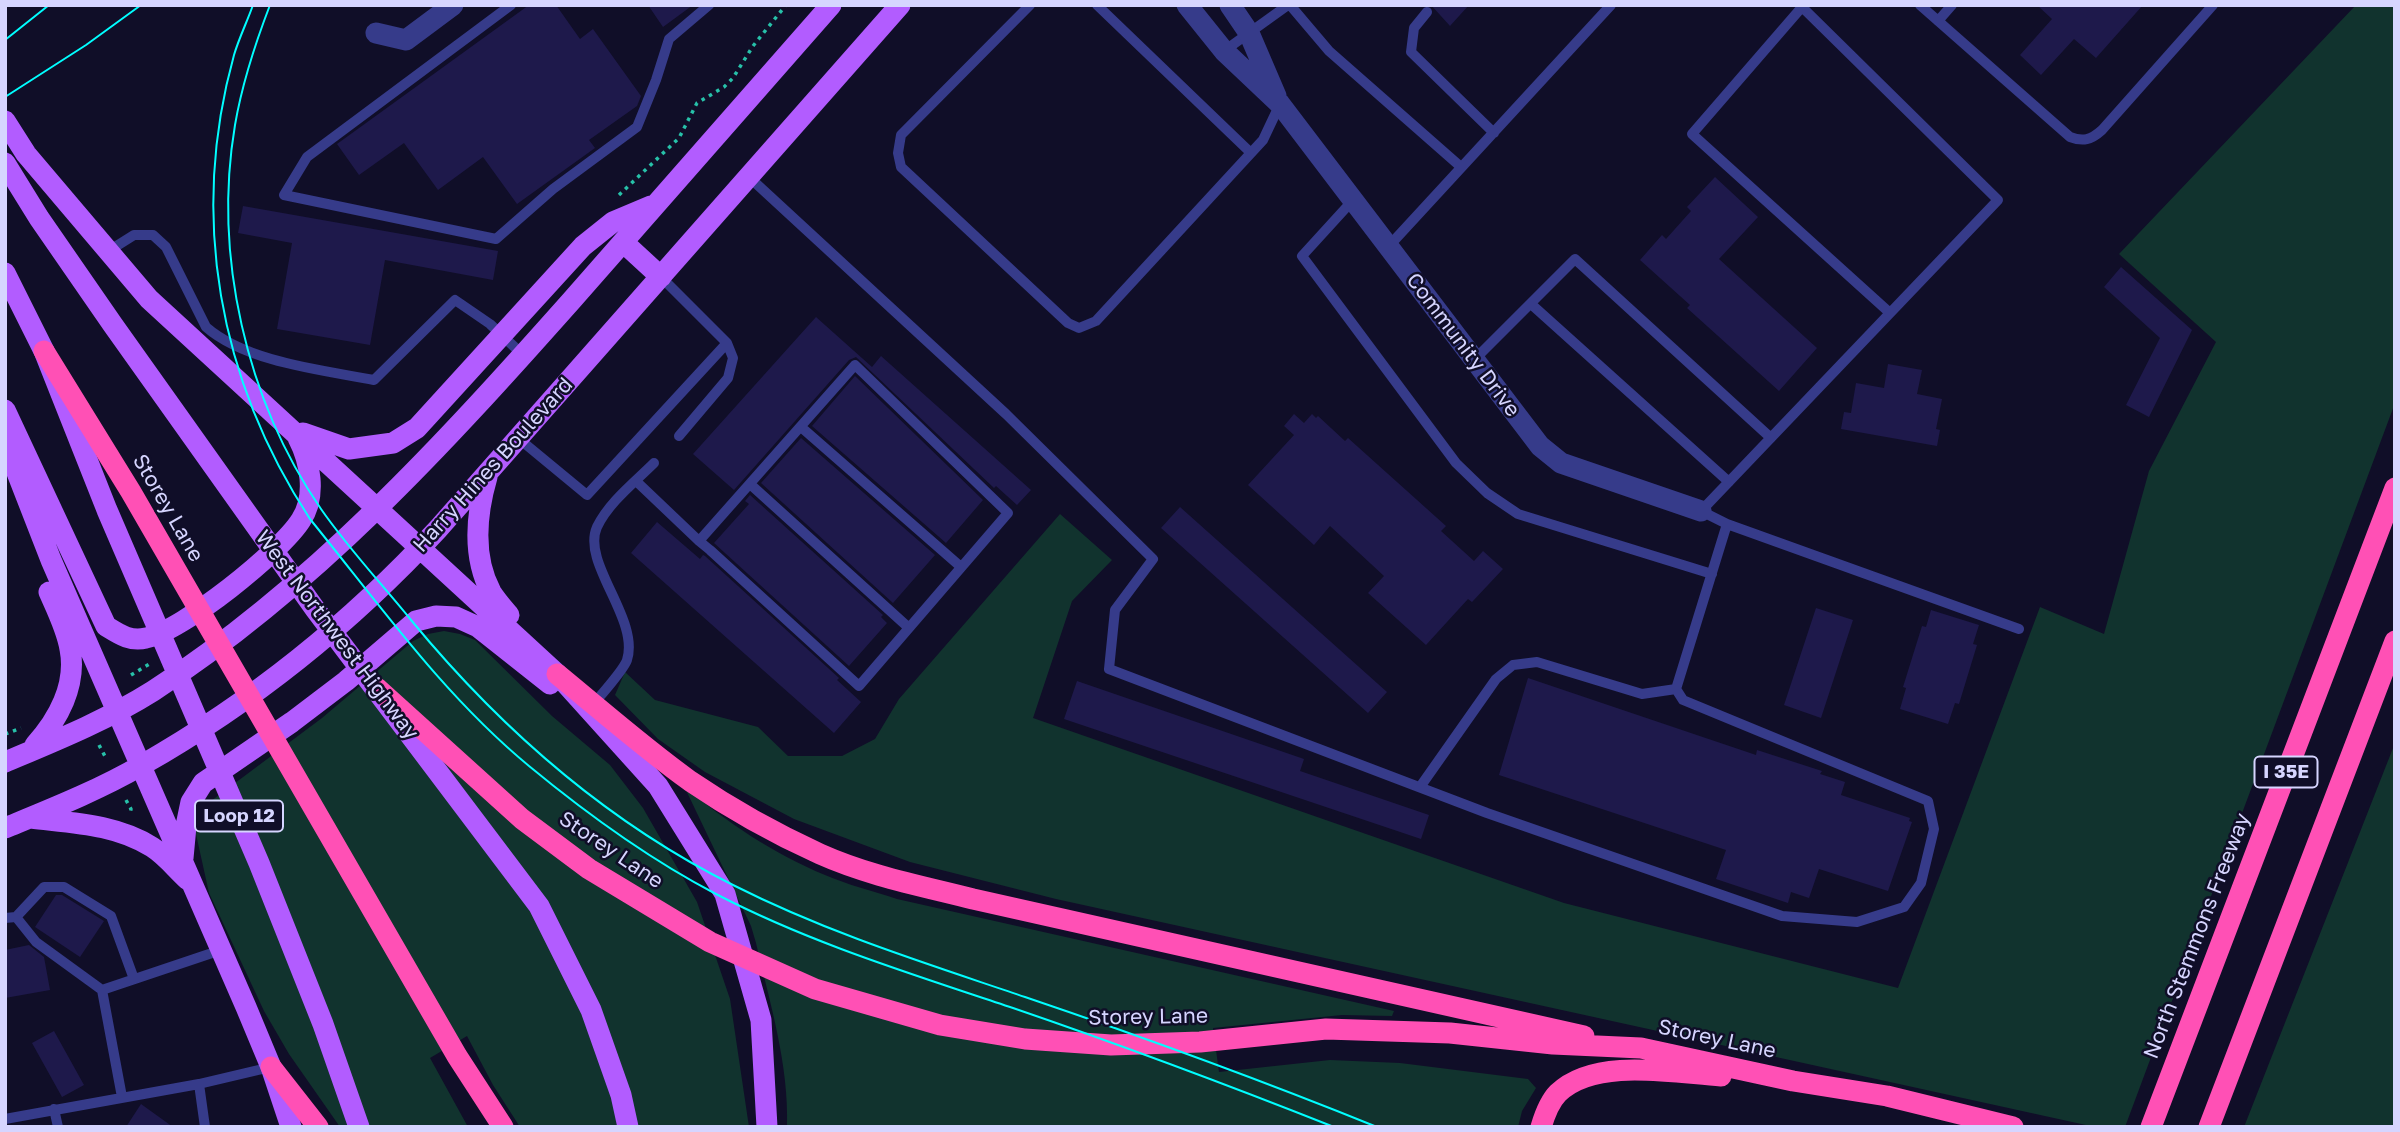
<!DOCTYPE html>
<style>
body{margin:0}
#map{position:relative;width:2400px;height:1132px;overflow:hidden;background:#100e28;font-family:"Golos Text",sans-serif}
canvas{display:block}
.frame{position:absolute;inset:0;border:7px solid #d6d5ff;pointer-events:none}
</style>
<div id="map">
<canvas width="2400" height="1132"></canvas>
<div class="frame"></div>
</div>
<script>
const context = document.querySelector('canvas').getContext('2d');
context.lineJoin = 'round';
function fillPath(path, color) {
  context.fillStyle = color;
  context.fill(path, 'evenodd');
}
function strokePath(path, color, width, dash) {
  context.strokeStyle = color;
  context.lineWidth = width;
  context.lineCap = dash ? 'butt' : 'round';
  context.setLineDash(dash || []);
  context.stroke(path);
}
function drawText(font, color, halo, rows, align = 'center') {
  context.font = font + ' "Golos Text",sans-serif';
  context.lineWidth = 5;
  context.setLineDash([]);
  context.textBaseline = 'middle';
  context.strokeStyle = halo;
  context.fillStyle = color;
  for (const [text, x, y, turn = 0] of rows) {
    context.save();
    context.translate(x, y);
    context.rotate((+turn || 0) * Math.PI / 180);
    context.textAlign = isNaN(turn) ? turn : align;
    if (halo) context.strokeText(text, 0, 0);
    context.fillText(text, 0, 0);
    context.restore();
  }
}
const green = new Path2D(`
 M2356 5H2395V403L2125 1127H2095L1056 899 910 862 794 819 705 772 658 739 615 695 625 672 655 700 758 727 788 756H842L875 739 899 699 1060 514 1112 560 1072 601 1033 718 1564 903 1898 988 2040 607 2104 634 2149 471 2216 342 2119 254Z
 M444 631 460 634 475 640 552 716 610 765 643 808 697 902 730 999 749 1127H520L493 1085 467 1036 430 1058 468 1127H340L289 1054 264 1011 209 893 194 825 199 810 322 718 413 641 428 634Z
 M2395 743V1127H2244Z
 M684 786C726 822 774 854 825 875 848 885 873 891 897 899L1394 1011 1392 1016 1342 1015 1213 1028 1219 1072 1330 1060 1400 1063 1528 1079 1536 1088 1522 1111 1518 1127H787C789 1064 770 1004 756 943L751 926Z`);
const building = new Path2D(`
 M529 5H556L580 39 593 29 641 96 637 106 589 140 595 148 517 204 483 157 438 190 404 143 359 175 337 144Z
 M648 5H693L663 27Z
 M1431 5H1469L1450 26Z
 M2037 5H2143L2096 58 2074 39 2041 75 2020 55 2052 19Z
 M1715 177 1758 217 1719 259 1817 348 1779 391 1687 308 1690 305 1640 260 1662 235 1666 239 1691 211 1687 207Z
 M243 206 498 251 493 280 385 260 370 345 277 329 292 243 238 233Z
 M2121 267 2192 330 2149 417 2126 405 2160 338 2104 287Z
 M816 317 872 367 881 356 1031 490 1017 505 996 486 994 488 856 357 849 360 734 490 693 454Z
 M1888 364 1922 370 1917 394 1942 399 1936 429 1940 430 1937 446 1841 429 1844 412 1851 413 1856 383 1884 388Z
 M855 376 983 500 946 543 812 426Z
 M1294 414 1304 423 1312 414 1316 418 1318 416 1345 441 1348 438 1446 526 1441 531 1474 561 1483 551 1503 569 1472 602 1468 599 1426 645 1368 593 1384 576 1330 526 1314 545 1248 485 1294 435 1284 426Z
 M801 438 935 555 893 603 761 483Z
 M750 495 883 615 881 617 887 623 849 666 714 543 749 504 745 501Z
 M1180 507 1387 692 1368 713 1161 528Z
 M657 522 700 559 703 555 705 556 839 678 837 680 861 702 834 733 631 553Z
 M1816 608 1853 620 1821 718 1784 705Z
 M1931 610 1979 625 1973 644 1977 645 1959 704 1955 703 1948 724 1900 709 1906 688 1903 687 1922 626 1926 627Z
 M1528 678 1756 755 1757 750 1822 771 1820 774 1845 782 1841 795 1910 818 1909 821 1912 822 1888 891 1819 869 1809 898 1791 892 1788 903 1716 879 1726 850 1499 775Z
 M1077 681 1304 759 1300 771 1429 815 1421 839 1064 719Z
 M56 895H62L104 921 80 957 35 927Z
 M29 945 44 957 50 990 5 998V950Z
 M54 1031 84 1085 62 1097 32 1043Z
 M141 1104 173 1127H126Z`);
const path = new Path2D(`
 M619 195 679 138 697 103 724 87 733 78 753 46 786 5
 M131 675 151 663
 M5 734 21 728
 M99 745 107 760
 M126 800 131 809 130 814`);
const lane = new Path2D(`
 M511 5 307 157 284 195 496 239 553 189 637 127 656 80 669 39 709 5
 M1030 5 901 135 898 153 901 167 1068 323 1079 328 1096 321 1263 140 1280 104
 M1097 5 1251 153
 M1290 5 1329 51 1461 167
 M1920 5 2070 137C2083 142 2091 140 2102 130L2213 5
 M1427 12 1414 28 1411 52 1494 133
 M1938 21 1952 5
 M1224 51 1288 5
 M749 177 1006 414 1153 559 1115 610 1109 669 1487 813 1782 916 1857 922 1904 907 1921 883 1934 829 1928 801 1683 700 1676 689 1727 524
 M1354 199 1302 256 1456 463 1487 493 1518 514 1712 574
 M1389 246 1611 5
 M107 252 134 235H153L166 247 206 327C246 362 322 370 374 380L455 300 490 324 523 355
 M1531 304 1729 482
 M1890 313 1692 134 1802 7 1998 200C1899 304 1800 407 1701 511L1727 524 2019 629
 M1473 361 1575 259 1771 438
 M801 427 961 567
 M679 436 728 378 733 358 727 343
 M518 438 587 495 727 343 661 277
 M636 481 699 541 710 550 859 686 1008 513 855 365 699 541
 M750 484 909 628
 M591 706C599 698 624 669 627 660 640 619 581 563 597 527 609 502 635 482 654 463
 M1420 787 1496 679 1513 665 1537 662 1642 694 1676 689
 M16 917 44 887H64L111 916 134 979
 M5 918 16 917 36 942 102 990
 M199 1084 205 1127
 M122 1097 102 990 221 950
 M54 1109 58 1127
 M5 1119 199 1084 271 1067`);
const street = new Path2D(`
 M1187 5 1224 51 1280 104 1540 446 1561 463 1701 511
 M1230 5 1249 33 1276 96
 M376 33 406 40 453 5`);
const primary = new Path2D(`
 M5 121 26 154 149 299 557 674 658 786 725 894 761 1020 767 1127
 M5 163 39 218 113 325 315 609 539 906 591 1010 621 1095 628 1127
 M623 242 661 277
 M5 273 44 351 107 510 259 863 323 1024 359 1127
 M5 410 106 626C119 634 130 642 146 638 182 631 281 552 301 520 317 496 310 461 298 438
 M303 433 349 449 393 443 417 428 583 246 613 222 651 206
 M5 442 51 560 246 1007 271 1067 291 1127
 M487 477C476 515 472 556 491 592 496 600 503 608 509 615
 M35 745C58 720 77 685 70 649 67 630 57 610 49 592
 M5 762C55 741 107 720 153 691 316 585 444 444 572 300 658 202 745 103 831 5
 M31 818C72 823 116 824 152 847 165 855 176 869 188 880
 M5 828C51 809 99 790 142 765 251 703 352 622 438 529L900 5
 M183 858 186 826 191 802 203 783 292 722 346 681 416 621 436 616 456 617 478 627 550 684`);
const highway = new Path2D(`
 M44 351 131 492 457 1056 503 1127
 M557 674C601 710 644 748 690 781 731 809 776 834 820 854 869 876 922 886 973 899L1584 1036
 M377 688 522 819 589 869 710 942 815 989 940 1025 1025 1039 1111 1045 1200 1042 1326 1029 1450 1033 1553 1044 1641 1048 1793 1081 1887 1096 2013 1127
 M271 1067 318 1127
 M1541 1127C1544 1117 1550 1101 1558 1093 1595 1057 1674 1073 1721 1076
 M2151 1127 2395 488
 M2209 1127 2395 641`);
const tram = new Path2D(`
 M253 5C247 22 239 38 234 55 189 217 219 380 310 519 379 604 444 696 529 766 587 814 649 859 716 894 810 943 912 974 1013 1008 1121 1045 1228 1085 1334 1127
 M270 5C255 44 242 84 235 125 213 255 246 400 321 509 348 548 381 583 411 620 500 728 607 822 733 885 828 933 925 963 1025 997 1143 1037 1261 1080 1377 1127
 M5 40 49 5
 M5 97 86 45 141 5`);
const shields = [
 [2286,772,63],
 [239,816,88]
];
const shieldNames = [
 ["I 35E",2286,772],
 ["Loop 12",239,816]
];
const streetNames = [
 ["Community Drive",1463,345,53],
 ["Harry Hines Boulevard",493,465,-48],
 ["Storey Lane",168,508,60],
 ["West Northwest Highway",337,635,53],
 ["Storey Lane",611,850,34],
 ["North Stemmons Freeway",2197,936,-69],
 ["Storey Lane",1148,1017,-1],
 ["Storey Lane",1717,1039,12]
];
fillPath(green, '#11332e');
fillPath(building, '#1e194b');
strokePath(path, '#27c1a9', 3.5, [3.5, 5]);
strokePath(lane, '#363b8a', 10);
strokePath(street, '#363b8a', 21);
strokePath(primary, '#b25cff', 21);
strokePath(highway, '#ff50b5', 21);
strokePath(tram, '#01feff', 2);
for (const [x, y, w] of shields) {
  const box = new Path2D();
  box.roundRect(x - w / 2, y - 15.5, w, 31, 5);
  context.fillStyle = '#100e28';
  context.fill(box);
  strokePath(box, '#d6d5ff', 2);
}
drawText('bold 19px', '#d6d5ff', null, shieldNames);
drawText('21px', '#d6d5ff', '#100e28', streetNames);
</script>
